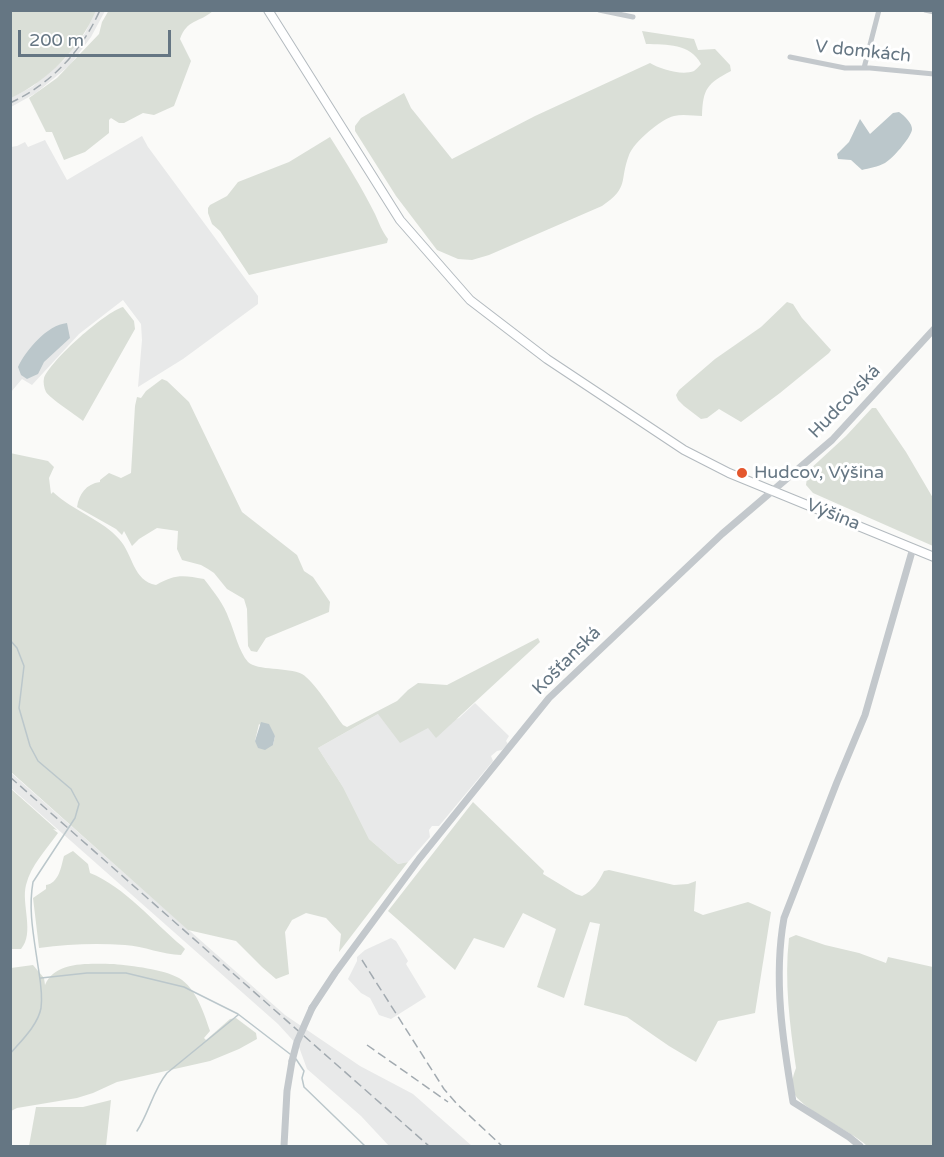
<!DOCTYPE html>
<meta charset="utf-8">
<style>
body{margin:0}
#map{position:relative;width:944px;height:1157px;overflow:hidden;background:#fafaf8;font-family:"Varela Round",sans-serif}
canvas{display:block}
.frame{position:absolute;inset:0;border:12px solid #657683;pointer-events:none}
.scale{position:absolute;left:18px;top:30px;width:153px;height:27px;box-sizing:border-box;border:3px solid #657683;border-top:0;padding-left:8px;font-size:18px;line-height:21px;white-space:nowrap;color:#657683;-webkit-text-stroke:4px #fff;paint-order:stroke}
</style>
<div id="map">
<canvas width="944" height="1157"></canvas>
<div class="frame"></div>
<div class="scale">200 m</div>
</div>
<script>
const context = document.querySelector('canvas').getContext('2d');
context.lineJoin = 'round';
function fillPath(path, color) {
  context.fillStyle = color;
  context.fill(path, 'evenodd');
}
function strokePath(path, color, width, dash) {
  context.strokeStyle = color;
  context.lineWidth = width;
  context.lineCap = dash ? 'butt' : 'round';
  context.setLineDash(dash || []);
  context.stroke(path);
}
function drawText(font, color, halo, rows, align = 'center') {
  context.font = font + ' "Varela Round",sans-serif';
  context.lineWidth = 6;
  context.setLineDash([]);
  context.textBaseline = 'middle';
  context.strokeStyle = halo;
  context.fillStyle = color;
  for (const [text, x, y, turn = 0] of rows) {
    context.save();
    context.translate(x, y);
    context.rotate((+turn || 0) * Math.PI / 180);
    context.textAlign = isNaN(turn) ? turn : align;
    if (halo) context.strokeText(text, 0, 0);
    context.fillText(text, 0, 0);
    context.restore();
  }
}
const built = new Path2D(`
 M96 11H105L91 37 70 65 36 93 11 107 10 98 32 87 64 60 85 33Z
 M142 136 148 147 258 296V304L183 359 138 387 142 340 141 324 123 300 79 334 32 385 22 379 11 392V147L17 146 25 142 28 147 45 140 67 180Z
 M475 703 509 736 506 741 508 744 502 750 497 751 491 756 493 761 439 826H432L429 830 430 837 408 862 398 864 369 839 343 787 318 748 378 714 428 728 459 718Z
 M10 772 285 1015 360 1066 413 1094 472 1146H389L361 1116 307 1069 299 1047 278 1024 11 788Z
 M391 938 396 941 408 961 406 964 426 997 391 1019 379 1015 370 998 361 993 348 979 357 961V957L365 950Z`);
const green = new Path2D(`
 M109 10 213 11C199 23 187 19 180 39L191 61 174 106 154 115 143 113 124 123H119L111 118 109 120V133L85 152 64 160 52 132H46L29 98 57 78 99 34 102 22Z
 M10 11H96C79 49 49 80 11 98Z
 M642 31 694 39 698 50 715 49 730 65 731 71C707 84 703 88 702 116 694 116 683 114 674 116 661 119 634 142 629 155 619 181 630 187 602 206L489 255 472 260 458 259 437 250 396 196 355 131V126L361 118 404 93 411 108 452 159 535 116 650 63C660 69 682 76 694 71 697 69 699 66 701 64 690 43 667 45 646 44Z
 M330 137C346 162 362 188 375 214 379 223 382 231 388 239L387 243 249 275 220 231 212 224 208 213V208L210 205 227 196 238 182 289 162Z
 M787 302 793 304 802 318 831 350 829 353 780 393 741 422 719 409 707 418 701 419 684 406 678 400 676 395 679 390 715 359 761 327Z
 M123 307 134 321 135 329 83 421C74 414 51 399 46 392 44 388 43 382 44 378 51 360 105 312 123 307Z
 M162 379 167 381 189 402 242 512 297 555 304 571 313 577 330 602 329 612 266 638 257 652 251 651 248 646 247 609 244 599 227 589 214 573 208 569 201 565 182 560 177 549 178 531 157 528 139 539 132 546 124 531 122 535 116 529 77 507C79 494 86 484 100 482V480L109 473 121 478 131 473 135 406 137 397 141 398 146 391Z
 M872 408H876L906 452 933 498V546L813 493 806 485 808 471 846 436Z
 M10 453 48 461 54 467 49 478 51 494 53 492C72 510 104 521 119 539 133 554 133 581 156 585 175 574 183 575 204 579 214 592 224 604 229 619 234 630 239 652 248 662 257 671 288 667 302 674 314 681 334 713 343 725L347 727 397 701 408 690 418 683 447 685 538 638 540 642 436 738 428 728 400 743 378 714 318 748 343 787 369 839 398 864 408 862 339 952 341 934 326 918 306 913 292 920 285 932 289 974 276 979 262 967 236 941 188 930 11 772ZM259 724 275 736 273 745 255 741Z
 M10 788 57 830 53 829 58 833C46 850 31 865 26 885 21 904 35 933 21 949H11Z
 M473 802 544 871 543 874 576 894 582 896C593 891 599 881 604 871L609 870 674 885 688 884 696 881 694 911 703 915 748 902 771 912 755 1013 718 1021 696 1062 669 1046 627 1017 584 1005 600 924 590 922 564 998 537 987 556 929 523 913 504 948 474 938 455 970 388 911Z
 M73 851 88 864 90 873C125 887 153 922 182 946L185 949 181 955C163 955 144 946 125 945 96 943 68 944 39 948L33 898 46 889V885C59 883 61 867 64 856Z
 M796 935 825 945 859 953 886 963 888 957 933 967V1146H867C852 1131 798 1108 793 1091 791 1083 793 1076 796 1068 790 1026 784 981 789 938Z
 M114 964C132 966 163 969 179 978 196 988 204 1013 210 1031L204 1038 206 1040 230 1019 236 1018 256 1033 257 1039 239 1049 210 1061 117 1082 93 1093 77 1098 17 1108 11 1111V968L33 965 44 978 45 985C55 960 92 964 114 964Z
 M111 1100 106 1146H29L36 1107H83Z`);
const water = new Path2D(`
 M899 112C904 115 913 124 912 130 910 139 892 159 885 163 878 167 869 168 862 170L851 160 838 159 837 154 849 142 860 119 870 134 893 113Z
 M67 323 70 338 44 362 38 374 27 379 21 375 18 367C26 350 47 325 67 323Z
 M261 722 269 724 275 736 273 745 265 750 258 748 255 741Z`);
const stream = new Path2D(`
 M10 260V268
 M10 640 17 648 24 666 19 708 30 746 38 761 71 789 79 804 75 818 33 882C28 910 34 938 38 966 40 979 43 994 41 1008 38 1025 21 1041 10 1054
 M41 978 87 973H126L184 987 238 1014 290 1054
 M296 1059 304 1071 302 1078 304 1087 365 1146
 M137 1131C149 1113 153 1090 167 1073L238 1015`);
const minor = new Path2D(`
 M599 10 633 17
 M925 10 934 12
 M790 57 845 68H870L934 74
 M864 68 879 10`);
const tertiary = new Path2D(`
 M312 1008 335 973 419 859 549 698 722 534 832 440 934 329
 M284 1146 287 1091 292 1061
 M860 1146 849 1137 793 1102C783 1042 773 979 784 918L837 782 865 715 913 548`);
const secondary = new Path2D(`
 M268 10 400 220 470 300 547 359 684 450 729 473 934 557`);
const rail = new Path2D(`
 M10 103C51 84 82 51 100 10
 M10 777 429 1146
 M362 960 444 1089 457 1104 502 1146
 M367 1045 448 1102`);
const tertiaryBridge = new Path2D(`
 M292 1061 297 1042 312 1008`);
const markers = [
 [742,473,6,"#e4572e"]
];
const streetNames = [
 ["V domkách",863,52,6],
 ["Hudcovská",845,402,-46],
 ["Výšina",833,515,22],
 ["Košťanská",567,661,-45]
];
const poiNames = [
 ["Hudcov, Výšina",754,473]
];
fillPath(built, '#e8e9e9');
fillPath(green, '#dadfd7');
fillPath(water, '#bbc7cb');
strokePath(stream, '#bbc7cb', 1.5);
strokePath(secondary, '#b3babf', 10);
strokePath(minor, '#c3c8cc', 5);
strokePath(tertiary, '#c3c8cc', 7);
strokePath(secondary, '#fff', 8);
strokePath(rail, '#a2aab0', 1.5, [9, 4.5]);
strokePath(tertiaryBridge, '#c3c8cc', 7);
for (const [x, y, r, color] of markers) {
  const dot = new Path2D();
  dot.arc(x, y, r, 0, 2 * Math.PI);
  context.fillStyle = color;
  context.fill(dot);
  strokePath(dot, '#fff', 2);
}
drawText('18px', '#657683', '#fff', streetNames);
drawText('18px', '#657683', '#fff', poiNames, 'left');
</script>
